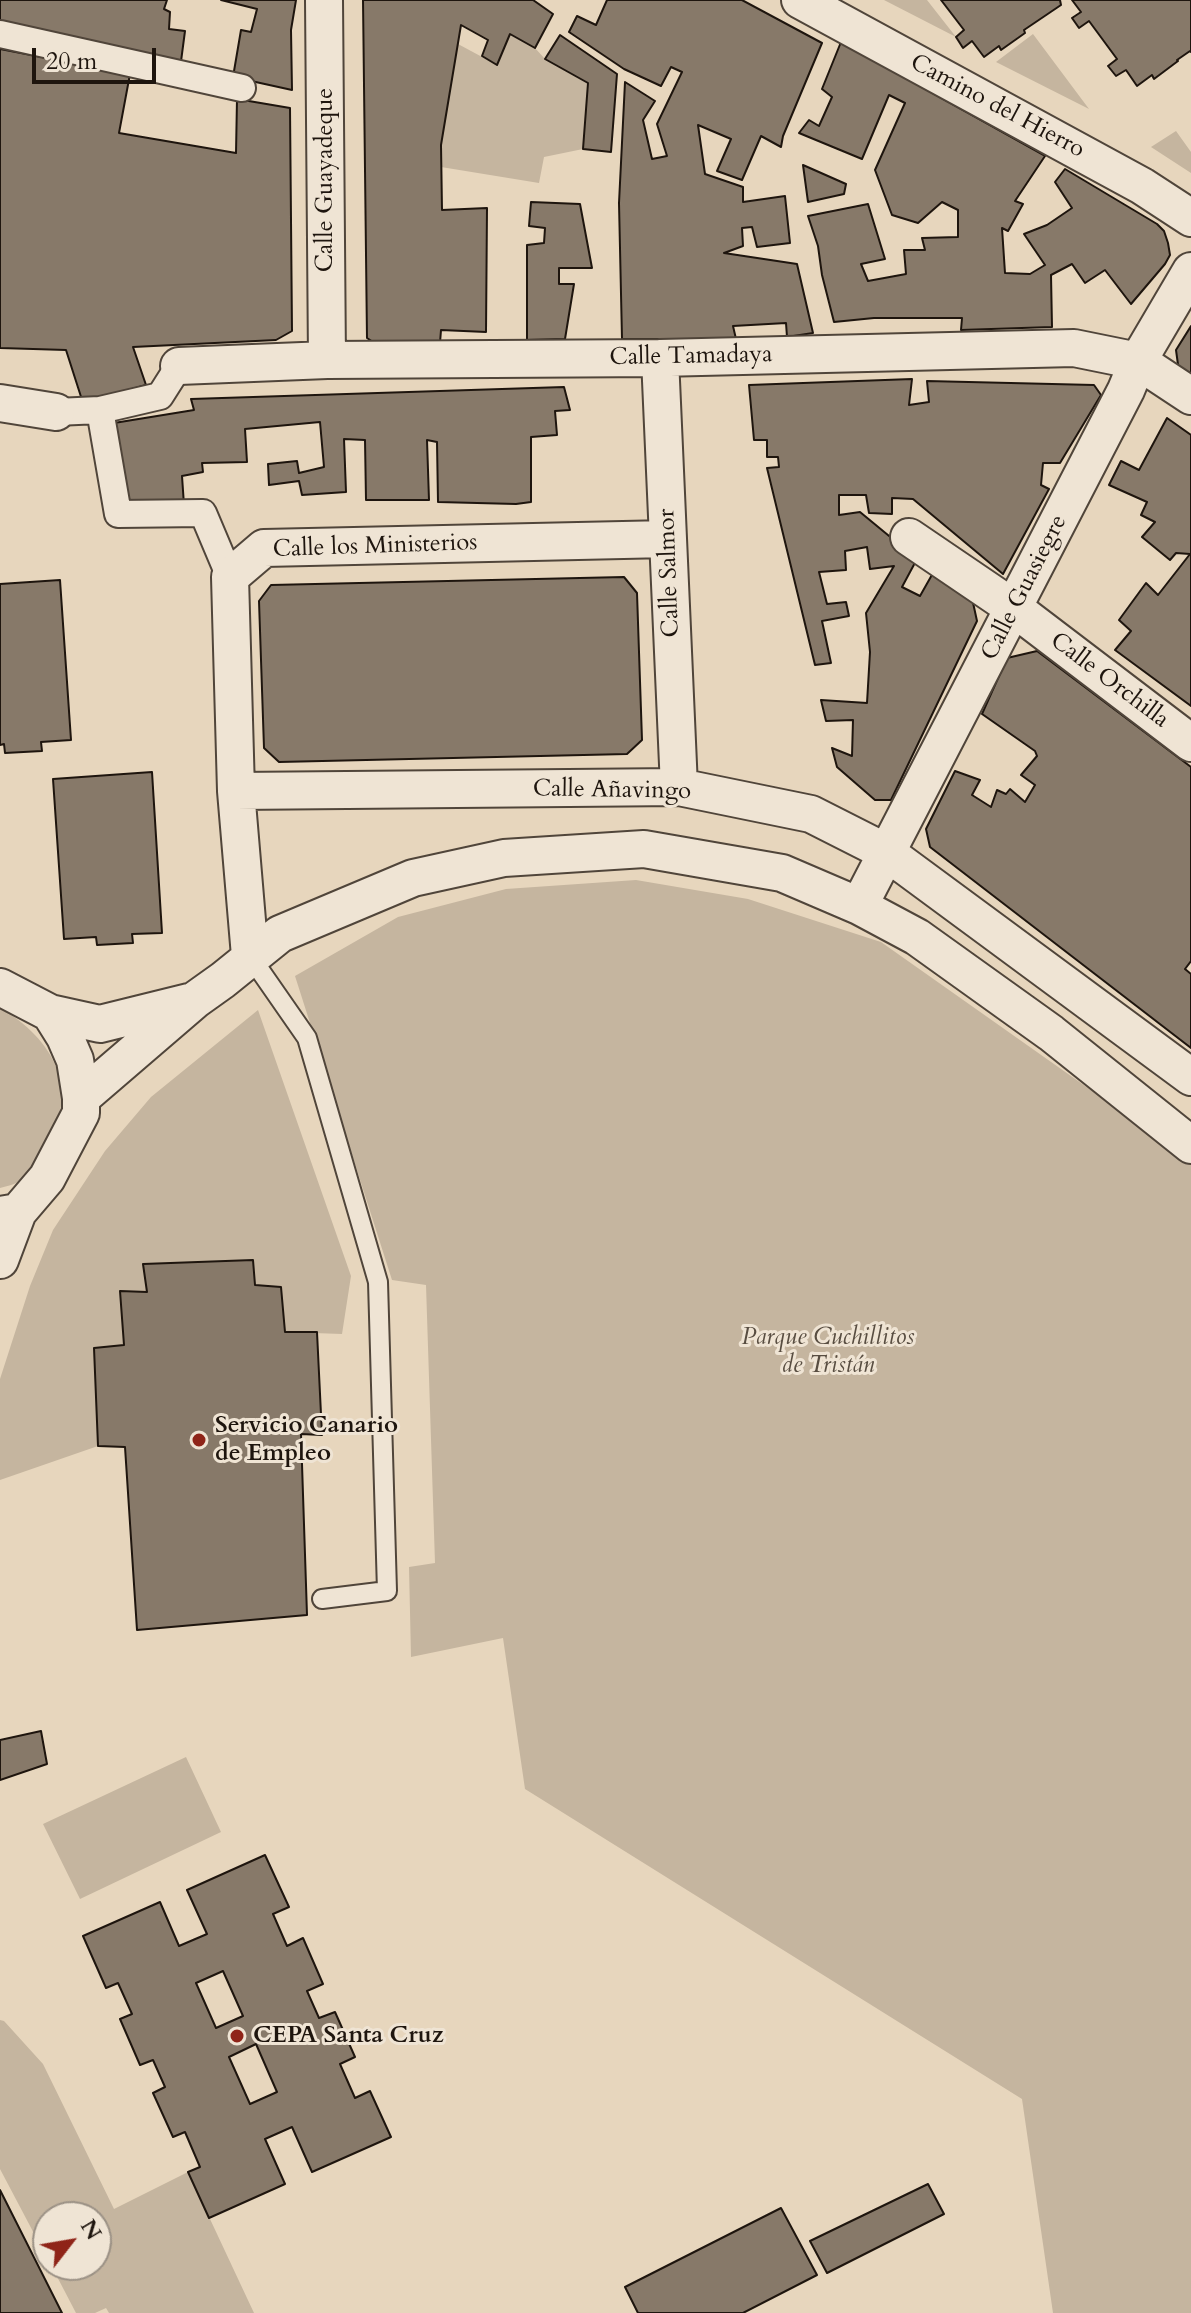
<!DOCTYPE html>
<meta charset="utf-8">
<style>
body{margin:0}
#map{position:relative;width:1191px;height:2313px;overflow:hidden;background:#e7d6bd;font-family:Cardo,serif}
canvas{display:block}
.north{position:absolute;left:32px;top:2201px;width:80px;height:80px;box-sizing:border-box;background:#efe4d4;border:2px solid #9b9185;border-radius:50%;rotate:59deg;font-size:22px;font-weight:700;line-height:32px;text-align:center;color:#1e150e}
.north::after{content:'';display:block;margin:auto;width:28px;height:36px;background:#8f2418;clip-path:polygon(50% 0,100% 100%,50% 72%,0 100%)}
.scale{position:absolute;left:32px;top:48px;width:124px;height:36px;box-sizing:border-box;border:4px solid #1e150e;border-top:0;padding-left:10px;font-size:24px;line-height:28px;white-space:nowrap;color:#1e150e;-webkit-text-stroke:6px #efe4d4;paint-order:stroke}
</style>
<div id="map">
<canvas width="1191" height="2313"></canvas>
<div class="north">N</div>
<div class="scale">20 m</div>
</div>
<script>
const context = document.querySelector('canvas').getContext('2d');
context.lineJoin = 'round';
function fillPath(path, color) {
  context.fillStyle = color;
  context.fill(path, 'evenodd');
}
function strokePath(path, color, width, dash) {
  context.strokeStyle = color;
  context.lineWidth = width;
  context.lineCap = dash ? 'butt' : 'round';
  context.setLineDash(dash || []);
  context.stroke(path);
}
function drawText(font, color, halo, rows, align = 'center') {
  context.font = font + ' Cardo,serif';
  context.lineWidth = 6;
  context.setLineDash([]);
  context.textBaseline = 'middle';
  context.strokeStyle = halo;
  context.fillStyle = color;
  for (const [text, x, y, turn = 0] of rows) {
    context.save();
    context.translate(x, y);
    context.rotate((+turn || 0) * Math.PI / 180);
    context.textAlign = isNaN(turn) ? turn : align;
    if (halo) context.strokeText(text, 0, 0);
    context.fillText(text, 0, 0);
    context.restore();
  }
}
const green = new Path2D(`
 M884 0H927L956 37Z
 M510 34 535 48 545 59 588 83 583 149 544 157 539 183 441 167V145L458 44 497 65Z
 M1033 34 1089 109 996 62Z
 M1176 131 1191 152V173L1151 147Z
 M636 880 748 899 881 942 1173 1148 1191 1164V2313H1053L1022 2099 525 1789 503 1638 411 1657 409 1567 435 1563 426 1285 392 1280 295 976 398 917 506 889Z
 M0 1008C54 1039 82 1091 45 1148 39 1158 28 1176 18 1182 13 1185 6 1186 0 1188Z
 M258 1010 351 1276 342 1334 285 1332 281 1287 255 1285 252 1260 144 1264 147 1292H120L124 1345 94 1348 98 1446 0 1480V1379L30 1286 53 1230 105 1151 151 1097Z
 M186 1757 221 1832 80 1899 43 1824Z
 M0 2020 4 2021 43 2064 114 2209 188 2172 254 2313H109L106 2308 95 2313H76L51 2265H96V2217H48V2260L0 2169Z`);
const building = new Path2D(`
 M0 0H167L164 9 170 12 169 29 185 31 180 69 50 32 51 40 0 29Z
 M221 0H296L291 30 292 90 233 77 241 30 251 32 257 9Z
 M363 0H533L553 14 535 48 510 34 497 65 482 56 488 40 461 25 441 145 442 210 487 208 486 332 441 330 440 343 382 348 367 338Z
 M607 0H742L822 43 783 136 781 147 761 136 742 180 717 171 731 139 698 125 705 174 743 187V202L785 196 790 243 757 247 752 227 742 228 743 246 724 253 797 264 813 333 787 337 786 323 733 326 736 339H622L619 203 625 82 655 101 643 120 652 159 667 156 657 124 682 72 671 67 661 86 624 69 569 32 577 16 596 25Z
 M941 0H1060L1061 5 1024 30 1025 33 1001 50 999 46 984 57 972 41 963 48 956 37 964 30Z
 M1072 0H1191V52L1190 51 1177 60 1178 61 1154 79 1152 75 1137 86 1126 70 1116 76 1108 66 1117 59 1089 21 1079 28 1072 18 1081 12Z
 M560 35 617 74 611 152 583 149 588 83 545 59Z
 M841 42 1045 156 1015 201 1023 204 1008 231 1002 228 1005 273 1030 274 1045 265 1024 234 1047 225 1072 208 1055 182 1065 169 1157 224 1164 231 1168 243 1170 255 1165 264 1131 304 1105 270 1085 283 1072 264 1051 275 1052 327 961 330 962 318H874L834 322 822 275 818 246 808 216 868 204 885 259 861 264 868 281 906 274 904 250H925L922 238 958 237V210L942 202 918 223 892 215 875 170 905 103 889 95 862 159 799 133 809 120 819 126 832 97 822 89Z
 M0 49 130 74 119 133 236 153 237 99 290 108 292 331 276 340 133 347 146 385 83 403 66 350 0 348Z
 M803 165 846 184 844 194 808 202Z
 M531 202 580 204 592 268H559V284H574L565 339 527 340V245L544 243 545 228 529 226Z
 M1191 326V379L1179 372 1176 350Z
 M912 379 909 405 929 402 927 381 1094 385 1101 395 1060 463H1043L1041 485 1049 489 1003 574 913 499 892 498V514L869 513 866 495H839V515L860 512 917 559 902 587 920 596 933 573 972 598 977 621 891 800H875L837 767 832 748 852 756 853 720 826 721 821 700 867 703 870 652 866 613 894 566 870 569 867 547 845 551 846 570 819 572 827 604 846 602 849 616 822 621 831 663 815 665 767 468 779 467 778 457H767V440H754L749 385Z
 M564 387 570 410 555 411 557 435 531 437V502L516 504 438 502 437 442 427 440 429 500H366L365 440 344 439 346 492 302 495 299 481 269 485 268 464 297 461 299 473 324 467 320 422 245 429 247 462 202 463 203 472 182 476 184 505 125 506 114 423 194 410 191 399Z
 M1167 418 1191 435V706L1115 650 1131 631 1119 620 1146 583 1158 595 1190 554 1176 553 1170 560 1142 537 1155 522 1141 515 1147 502 1109 485 1121 461 1139 470Z
 M624 577 637 593 642 740 627 754 279 762 264 748 259 601 271 585Z
 M60 580 71 740 41 742 42 751 5 753 4 744 0 745V584Z
 M1037 651 1191 767V961L1185 969 1191 974V1048L930 847 926 829 955 771 980 780 972 795 991 807 997 790 1006 794 1010 789 1025 802 1035 785 1021 775 1037 756 1035 751 982 714 1007 658Z
 M152 772 162 933 132 934 133 943 97 945 96 937 64 939 53 779Z
 M253 1260 255 1285 281 1287 285 1332H317L322 1435 301 1434 307 1615 137 1630 125 1447 98 1446 94 1348 124 1345 120 1291 147 1292 143 1264Z
 M41 1731 47 1764 0 1780V1740Z
 M265 1855 289 1907 273 1914 287 1946 303 1938 323 1984 307 1991 319 2018 335 2012 355 2057 340 2064 355 2098 370 2091 391 2137 312 2172 292 2127 265 2139 285 2184 209 2218 188 2172 200 2167 185 2132 173 2137 153 2093 165 2087 153 2060 140 2065 120 2019 132 2014 118 1983 106 1988 83 1936 160 1902 179 1946 207 1934 187 1890ZM223 1971 243 2016 216 2028 196 1983ZM256 2044 277 2092 250 2104 229 2057Z
 M928 2184 944 2214 827 2273 810 2241Z
 M0 2190 62 2313H0Z
 M781 2208 817 2275 743 2313H638L625 2287Z`);
const service = new Path2D(`
 M250 956 307 1038 378 1282 387 1591 322 1599`);
const pedestrian = new Path2D(`
 M0 34 242 88
 M100 410 118 514 203 513 230 577
 M56 412 100 410 160 396 179 366`);
const minor = new Path2D(`
 M324 0 327 360
 M800 0 1142 186 1191 218
 M660 358 679 787
 M179 366 327 360 660 358 1074 348 1138 361 1191 396
 M0 403 56 412
 M909 537 1015 609 1191 743
 M236 791 679 787 811 814 886 852 1191 1077
 M859 906 1126 390 1138 361 1191 271
 M250 956 236 791 230 577 264 548 668 539
 M0 987 50 1013 100 1024 189 1002
 M81 1098 195 1000 223 980 280 934 413 878 504 858 644 849 782 873 859 906 917 937 1051 1033 1191 1145
 M0 1215 18 1212 47 1178 81 1113V1098L75 1060 65 1037 50 1013
 M0 1260 18 1212`);
const markers = [
 [199,1440,8,"#8f2418"],
 [237,2036,8,"#8f2418"]
];
const streetNames = [
 ["Camino del Hierro",997,107,28],
 ["Calle Guayadeque",326,180,-90],
 ["Calle Tamadaya",691,357,-1],
 ["Calle los Ministerios",375,547,-2],
 ["Calle Salmor",670,573,-92],
 ["Calle Guasiegre",1025,588,-63],
 ["Calle Orchilla",1109,681,37],
 ["Calle Añavingo",612,791,1]
];
const parkNames = [
 ["Parque Cuchillitos",828,1338],
 ["de Tristán",828,1366]
];
const poiNames = [
 ["Servicio Canario",215,1426],
 ["de Empleo",215,1454],
 ["CEPA Santa Cruz",253,2036]
];
fillPath(green, '#c5b59f');
fillPath(building, '#877969');
strokePath(building, '#1e150e', 2);
strokePath(service, '#50453a', 22);
strokePath(pedestrian, '#50453a', 30);
strokePath(minor, '#50453a', 40);
strokePath(service, '#efe4d4', 18);
strokePath(pedestrian, '#efe4d4', 26);
strokePath(minor, '#efe4d4', 36);
for (const [x, y, r, color] of markers) {
  const dot = new Path2D();
  dot.arc(x, y, r, 0, 2 * Math.PI);
  context.fillStyle = color;
  context.fill(dot);
  strokePath(dot, '#efe4d4', 3);
}
drawText('24px', '#1e150e', '#efe4d4', streetNames);
drawText('italic 24px', '#584d41', '#efe4d4', parkNames);
drawText('bold 24px', '#1e150e', '#efe4d4', poiNames, 'left');
</script>
